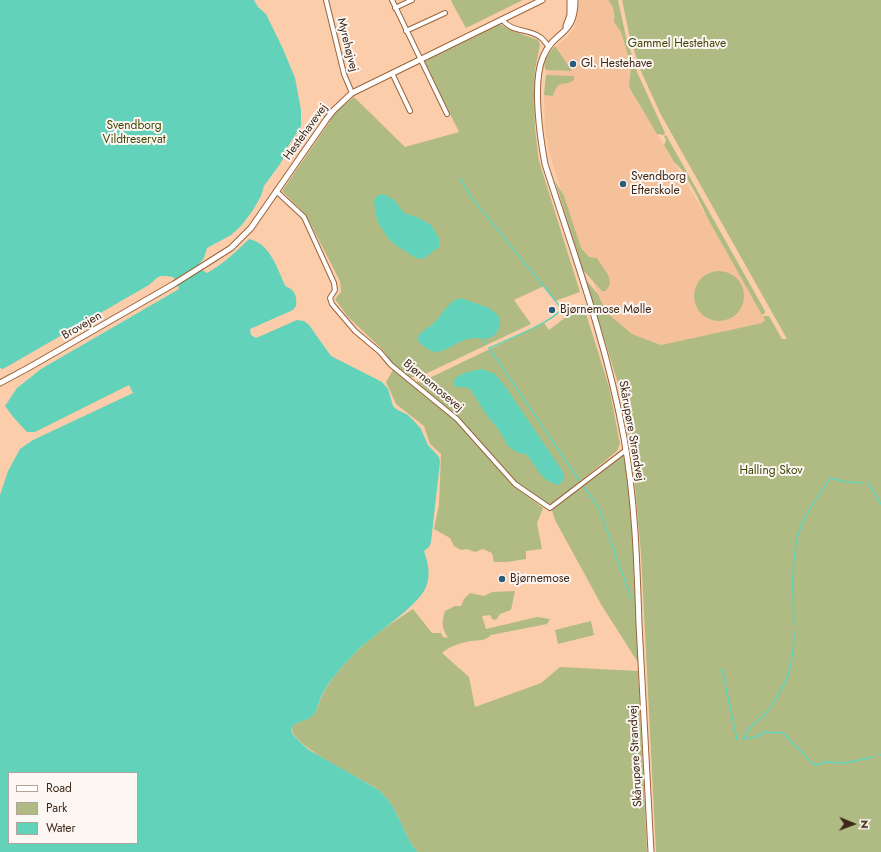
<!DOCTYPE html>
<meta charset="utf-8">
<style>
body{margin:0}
#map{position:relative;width:881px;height:852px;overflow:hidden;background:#fccdab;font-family:Jost,sans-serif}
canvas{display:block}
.legend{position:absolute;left:8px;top:772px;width:130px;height:72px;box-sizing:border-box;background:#fdf7f3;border:1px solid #b1a49b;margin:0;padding:5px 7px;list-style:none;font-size:12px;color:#3e2817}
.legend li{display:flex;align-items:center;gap:8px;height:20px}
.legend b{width:20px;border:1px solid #b1a49b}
.north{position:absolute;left:833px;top:804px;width:40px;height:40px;-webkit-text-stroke:3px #fdf7f3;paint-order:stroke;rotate:91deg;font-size:11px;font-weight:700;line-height:16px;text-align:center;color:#3e2817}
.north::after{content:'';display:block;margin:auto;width:14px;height:18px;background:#3e2817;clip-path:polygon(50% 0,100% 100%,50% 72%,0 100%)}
</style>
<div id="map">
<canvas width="881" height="852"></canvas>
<ul class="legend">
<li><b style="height:5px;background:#fff"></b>Road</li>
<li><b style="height:11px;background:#b0bb83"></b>Park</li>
<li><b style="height:11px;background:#62d3ba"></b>Water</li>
</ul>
<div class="north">N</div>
</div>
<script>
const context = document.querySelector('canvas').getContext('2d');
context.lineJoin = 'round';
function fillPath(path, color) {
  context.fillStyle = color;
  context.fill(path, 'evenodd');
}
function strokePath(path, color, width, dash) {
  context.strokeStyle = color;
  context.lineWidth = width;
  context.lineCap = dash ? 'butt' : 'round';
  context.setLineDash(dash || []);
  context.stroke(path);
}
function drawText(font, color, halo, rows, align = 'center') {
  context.font = font + ' Jost,sans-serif';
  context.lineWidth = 4;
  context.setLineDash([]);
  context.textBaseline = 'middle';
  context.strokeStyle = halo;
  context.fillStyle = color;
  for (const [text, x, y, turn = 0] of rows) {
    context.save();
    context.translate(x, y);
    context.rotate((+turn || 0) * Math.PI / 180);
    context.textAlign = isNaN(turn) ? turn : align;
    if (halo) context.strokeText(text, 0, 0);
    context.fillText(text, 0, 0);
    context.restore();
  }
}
const built = new Path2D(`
 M579 0H608L613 7 614 12V22L621 32 631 65 629 87 708 219 765 320 762 323 661 345 632 334 606 312 587 268 555 172 549 150 545 131 544 95 548 57 554 48 567 37 574 29Z`);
const green = new Path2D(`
 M452 0H523L466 28 451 1Z
 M608 0H618L626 37 637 72 665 133 664 135 657 134 629 87 631 65 621 32 614 22C615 13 614 7 608 0Z
 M622 0H881V852H656L641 554 633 465 636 457 632 453 617 380 586 280 598 294 606 312 632 334 661 345 762 323 765 320 763 316H769L782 339H787L660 113 640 69 630 38Z
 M500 24 510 30 538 40 540 44 535 70 534 92 535 128 539 161 580 292 555 301 544 286 514 300 531 324 419 377H409L392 363 384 351 348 317 335 299 341 292 340 281 306 215 282 191 337 111 354 97 405 147 459 132 424 61Z
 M555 46 572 71 546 70C541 62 549 52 555 46Z
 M546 75 574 76V80C563 88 559 77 553 96L544 95Z
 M666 135 765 311V313L762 315 708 219 697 196 689 182 683 171 674 162 664 145 666 140 664 136Z
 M555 181 564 196 581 248 589 257 597 258C602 268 618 281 605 291H602L583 270Z
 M694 296a25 25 0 1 1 50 0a25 25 0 1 1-50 0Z
 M583 304 609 387 620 444 617 451 550 506 517 483 459 418 416 382 423 381 544 323 549 330Z
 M393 370 455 420 514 486 543 508 537 523 542 549 526 551V559L507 562H494L492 553 483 549 475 552 467 549 461 550 454 546 450 538 434 529 439 505 441 454 430 444 424 426 396 404 386 382Z
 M625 454C634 524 635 594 639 664L602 606 555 520 552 510Z
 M515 591 511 610 500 614 496 620 492 619 490 615 482 616 486 629 537 617 550 619 547 624 491 635C486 641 479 640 471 641 461 643 449 646 442 653L469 677 475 707 541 683 560 667 638 671 647 852H418C408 842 403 825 396 813 392 804 386 797 379 790 365 780 286 744 292 726 301 720 309 720 317 709 319 706 319 701 321 698 326 687 334 676 342 667 362 643 387 626 413 609L432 633H441L443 637 448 638C442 628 441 622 445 611L455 606H461L464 599 470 593 484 596 492 592Z
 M591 621 594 635 558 644 555 630Z`);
const water = new Path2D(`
 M0 0H254L258 7 266 14 283 49 295 78 301 110V126L287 148 284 157 280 164 264 186 261 196 253 210 241 226 231 235 207 248 204 258 200 263C200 268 202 270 207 273 223 264 236 252 249 239 269 243 276 265 284 283 285 287 288 287 291 289 296 293 297 300 296 306L293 310 250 329 251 335 256 338 297 320 304 321 309 325 331 356 382 382 388 389 393 406 396 409 408 415 415 422 421 429 428 445 439 457 440 462 431 542 429 547 424 551C428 563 431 574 426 587 418 607 372 635 355 653 343 665 327 683 320 699 318 705 317 713 311 717 305 722 294 721 291 729L292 733 299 741 309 750 379 790C386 797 392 804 396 813 403 825 408 842 418 852H0V495L8 471 20 449 33 440 133 393 129 385 35 432H27L14 418 5 406 17 388 41 369 179 289 177 282 173 277C158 275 160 275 149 285L3 369 0 368ZM9 773H137V843H9Z
 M384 194 394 200 404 213 419 218 431 225 439 238V247L423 259 416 258 394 244 388 238 379 224 375 213 374 200 378 195Z
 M461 298 489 308 498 315C501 323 500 332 492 337 485 340 475 337 467 339 457 342 447 351 436 352 432 352 429 350 425 347 409 337 424 331 433 324 443 315 447 301 461 298Z
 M482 369 495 374 505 386 563 472 564 478 562 482 558 485C541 481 537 467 527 455L516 452 507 445 505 440 498 429 486 414 470 389 465 387H456L454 385 453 381C460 372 472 371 482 369Z`);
const stream = new Path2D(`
 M460 178 471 197 562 309C549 324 508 339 489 348L579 480
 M482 338 486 344
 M868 483 881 504
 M584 487 599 508 631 598
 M794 625C793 594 790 555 801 526 808 509 821 494 830 478L846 482 862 483
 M722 669 737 740
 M744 738C746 729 757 722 764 715 768 711 771 705 775 700 790 677 794 659 794 632
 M743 739 756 737 764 732 783 733 813 764 818 765 824 762 845 763 873 757
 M879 755H881`);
const minor = new Path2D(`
 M326 0 344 74 352 93
 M392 0 447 114
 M395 8 412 0
 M502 19C511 33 528 28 540 37 543 39 546 43 548 46
 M406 31 445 13
 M392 73 410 111
 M276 191 304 217 334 283 335 290 330 298 332 304 355 331 380 352 391 365 457 419 515 484 550 508 626 450`);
const tertiary = new Path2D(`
 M575 0C575 37 554 30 543 57 532 82 540 137 545 164 574 254 607 344 624 438 635 499 637 562 639 624 643 700 647 776 651 852
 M566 26 570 15V0
 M0 383 28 368 174 284 231 248 251 228 326 120 333 111 352 93 542 0`);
const markers = [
 [573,64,4,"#2a5c79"],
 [623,184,4,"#2a5c79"],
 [552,310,4,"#2a5c79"],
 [502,579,4,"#2a5c79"]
];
const parkNames = [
 ["Gammel Hestehave",677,44],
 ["Svendborg",134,126],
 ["Vildtreservat",134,140],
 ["Halling Skov",771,471]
];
const streetNames = [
 ["Myrehøjvej",347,45,76],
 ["Hestehavevej",306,132,-54],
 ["Brovejen",82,326,-30],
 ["Bjørnemosevej",433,386,40],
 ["Skårupøre Strandvej",631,431,80],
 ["Skårupøre Strandvej",636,756,-93]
];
const poiNames = [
 ["Gl. Hestehave",581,64],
 ["Svendborg",631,177],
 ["Efterskole",631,191],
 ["Bjørnemose Mølle",560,310],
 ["Bjørnemose",510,579]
];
fillPath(built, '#f4c19b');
fillPath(green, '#b0bb83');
fillPath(water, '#62d3ba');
strokePath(stream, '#62d3ba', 1.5);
strokePath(minor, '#99653c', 6);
strokePath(tertiary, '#99653c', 7);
strokePath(minor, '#fff', 4);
strokePath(tertiary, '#fff', 5);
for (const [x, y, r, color] of markers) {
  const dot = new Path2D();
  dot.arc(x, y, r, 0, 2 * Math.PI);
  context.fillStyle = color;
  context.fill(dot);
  strokePath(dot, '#fdf7f3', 1.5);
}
drawText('12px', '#3e4605', '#fdf7f3', parkNames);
drawText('12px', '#3e2817', '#fdf7f3', streetNames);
drawText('12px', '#3e2817', '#fdf7f3', poiNames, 'left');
</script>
